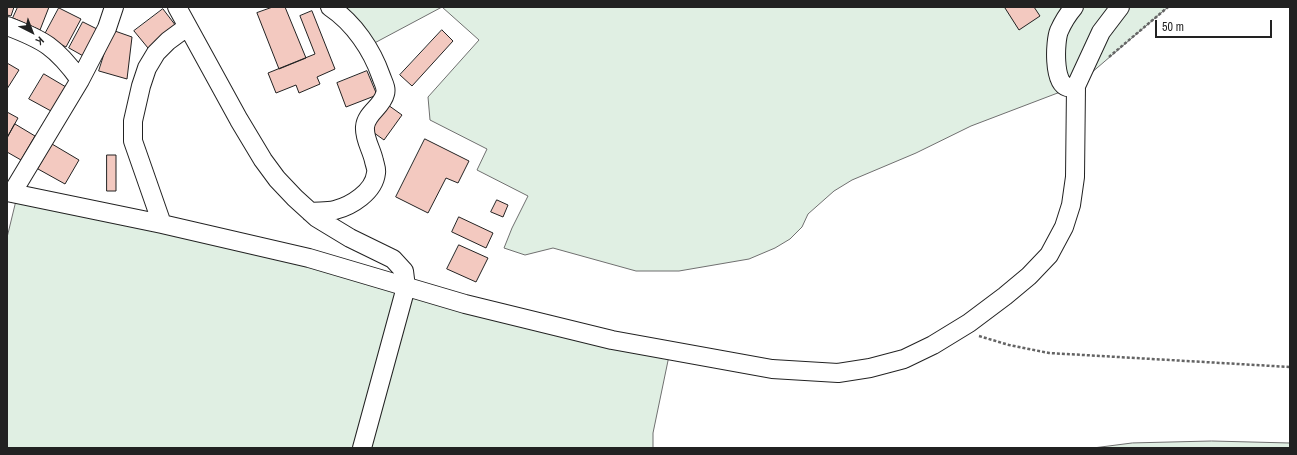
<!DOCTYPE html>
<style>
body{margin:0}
#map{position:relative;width:1297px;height:455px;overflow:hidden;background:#fff;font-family:"Archivo Narrow",sans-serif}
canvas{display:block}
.frame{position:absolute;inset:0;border:8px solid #222;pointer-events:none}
.north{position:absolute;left:12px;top:12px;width:40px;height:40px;-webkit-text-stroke:3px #fff;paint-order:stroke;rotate:138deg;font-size:11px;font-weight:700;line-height:16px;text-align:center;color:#222}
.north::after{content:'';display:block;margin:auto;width:14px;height:18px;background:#222;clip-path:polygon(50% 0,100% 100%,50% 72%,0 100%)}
.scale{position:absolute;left:1155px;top:20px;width:117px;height:18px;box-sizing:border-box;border:2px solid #222;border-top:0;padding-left:5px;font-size:12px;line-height:14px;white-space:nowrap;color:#222;-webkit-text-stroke:3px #fff;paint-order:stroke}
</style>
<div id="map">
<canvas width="1297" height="455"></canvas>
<div class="frame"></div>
<div class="north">K</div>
<div class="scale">50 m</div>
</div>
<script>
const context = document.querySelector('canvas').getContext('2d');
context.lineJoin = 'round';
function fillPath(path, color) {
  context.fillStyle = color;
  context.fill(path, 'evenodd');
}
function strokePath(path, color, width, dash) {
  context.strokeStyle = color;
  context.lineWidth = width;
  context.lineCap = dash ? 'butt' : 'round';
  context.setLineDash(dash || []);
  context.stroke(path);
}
const green = new Path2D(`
 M330 7H1168L1076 86 971 126 916 153 852 180 834 191 808 214 802 227 790 239 775 248 749 259 679 271H636L553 248 525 255 504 248 512 228 528 196 477 170 487 149 430 120 428 97 479 40 442 7 367 47Z
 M18 194 670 351 653 433V448H7V238Z
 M1212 441 1290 443V448H1093L1132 443Z`);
const building = new Path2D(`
 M7 7H14L11 16 7 15Z
 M18 7H49L40 30 13 18Z
 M273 7H285L306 58 279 69 257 13Z
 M1007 7H1034L1040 16 1019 30 1005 8Z
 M59 8 81 19 66 47 44 36Z
 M163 9 176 26 148 48 134 31Z
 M312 11 335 69 317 77 320 84 299 93 296 85 276 93 268 73 315 54 300 16Z
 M83 22 99 30 85 57 69 48Z
 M112 30 132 37 127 79 99 71Z
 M442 30 453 41 412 86 400 75Z
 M7 63 19 70 7 89Z
 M367 71 377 95 346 107 337 83Z
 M44 74 66 87 51 111 29 99Z
 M388 105 402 115 384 140 370 130Z
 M7 112 18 118 7 138Z
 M15 124 35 136 21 160 7 152V138Z
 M425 139 469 161 458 183 446 178 428 213 396 197Z
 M52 144 79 160 65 184 38 169Z
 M107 155H116V191H107Z
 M497 200 508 205 503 217 491 212Z
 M459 217 493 233 486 248 452 232Z
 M459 245 488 258 476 282 447 269Z`);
const path = new Path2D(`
 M1109 57 1168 7
 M979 336 1009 345 1049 353 1290 367`);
const minor = new Path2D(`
 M177 7 239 120 263 160 277 179 295 198 317 218 350 238 393 259 404 271 406 287 362 448
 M1074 7C1068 14 1063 22 1059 31 1055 41 1053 83 1067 87 1069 87 1073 86 1076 86
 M7 26C44 40 56 47 80 80
 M7 192 162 224 309 258 465 304 612 340 772 369 838 373 870 368 904 359 933 345 969 323 1005 296 1029 276 1049 255 1064 227 1071 205 1075 177 1076 86 1101 32 1120 7
 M12 193 80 80 107 28 114 7
 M310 212C318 211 327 212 335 210 351 206 374 192 376 173 377 170 375 165 374 161 372 150 364 139 365 127 366 113 382 107 385 94 387 88 383 82 381 76 372 50 354 23 330 7
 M162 224 133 141V121L141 86 147 68 156 53 168 41 187 27`);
fillPath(green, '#e0efe3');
strokePath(green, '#6f6f6f', 1);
fillPath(building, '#f3c9c0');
strokePath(building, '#222', 1);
strokePath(minor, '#222', 20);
strokePath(path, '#646464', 2.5, [3, 2]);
strokePath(minor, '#fff', 18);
</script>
